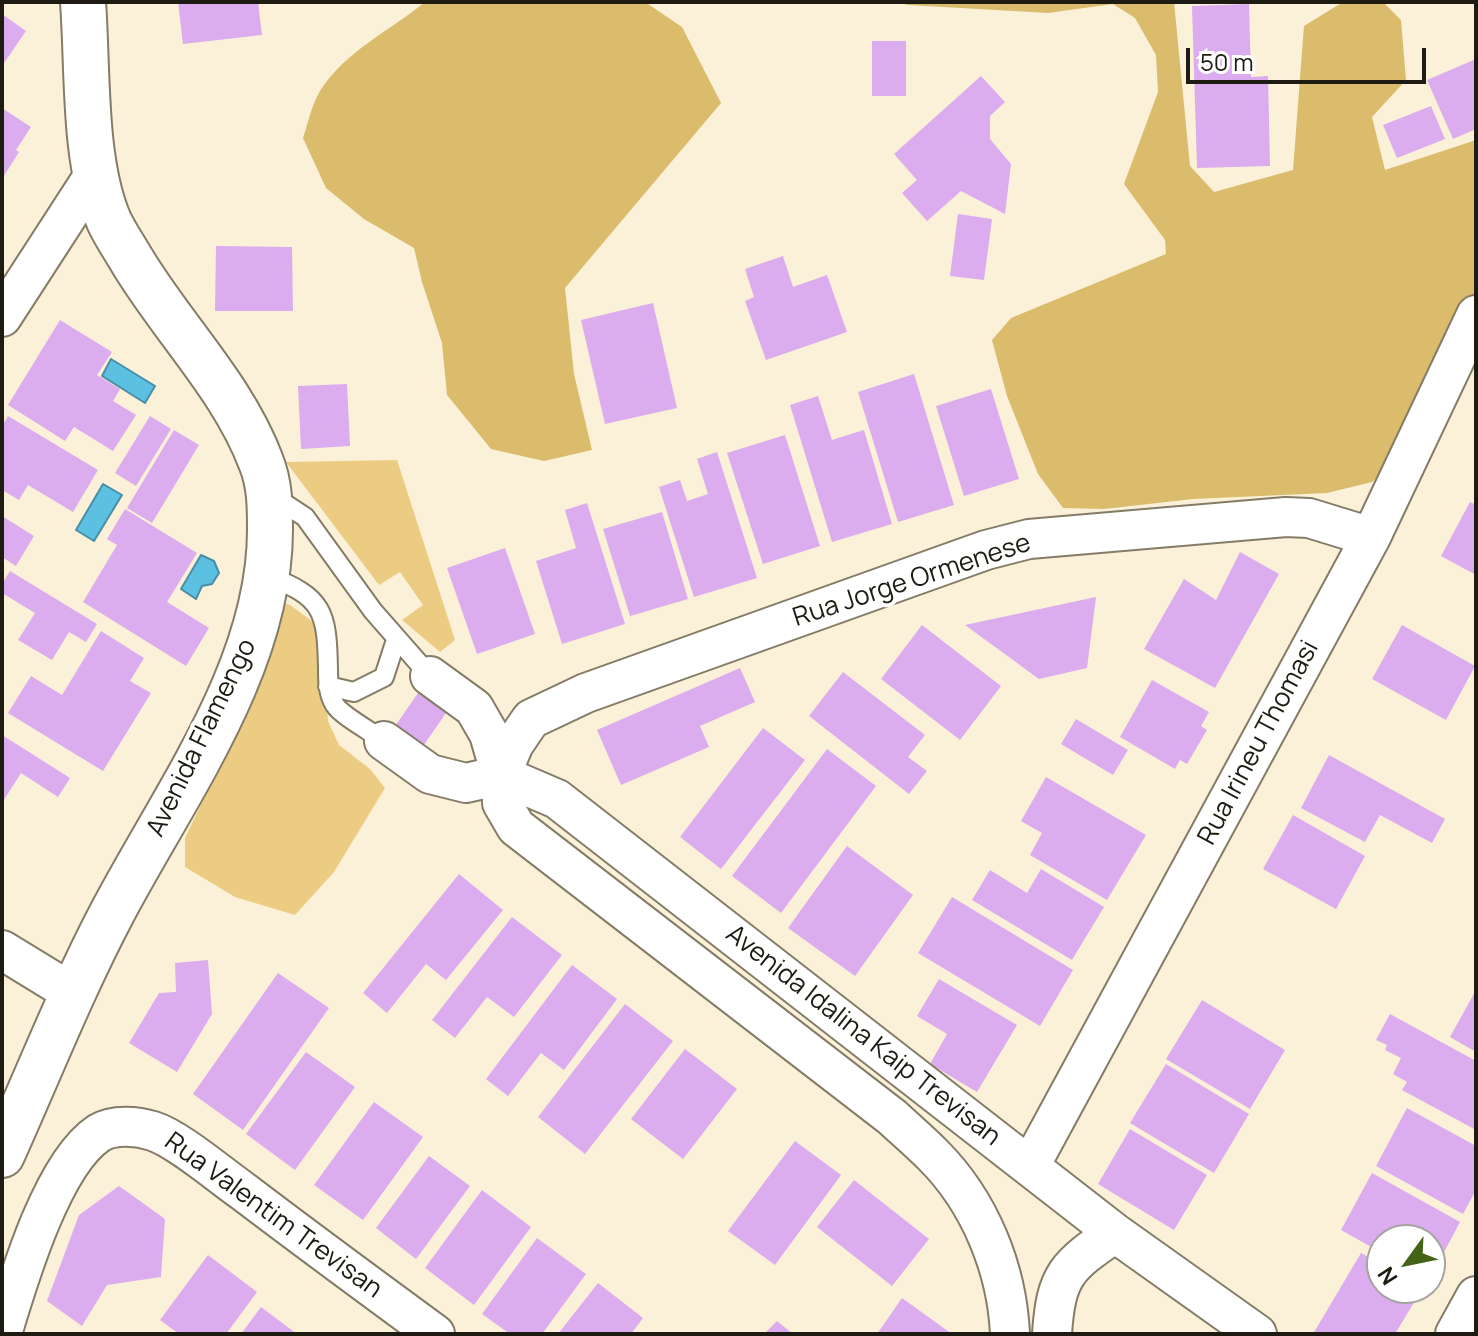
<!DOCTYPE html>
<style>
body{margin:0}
#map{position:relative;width:1478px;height:1336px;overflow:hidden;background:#fbf1d9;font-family:Manrope,sans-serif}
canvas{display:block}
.frame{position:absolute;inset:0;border:4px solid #1e1b12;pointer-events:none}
.north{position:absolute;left:1366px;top:1224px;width:80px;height:80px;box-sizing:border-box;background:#fff;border:2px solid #a5a4a0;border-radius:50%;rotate:237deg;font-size:22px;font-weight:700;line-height:32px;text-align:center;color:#1e1b12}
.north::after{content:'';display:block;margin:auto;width:28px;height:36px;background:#466417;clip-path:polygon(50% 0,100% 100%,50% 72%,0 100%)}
.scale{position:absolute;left:1186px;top:48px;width:240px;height:36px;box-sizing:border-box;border:4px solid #1e1b12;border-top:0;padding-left:10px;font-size:24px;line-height:28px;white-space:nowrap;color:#1e1b12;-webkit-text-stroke:6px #fff;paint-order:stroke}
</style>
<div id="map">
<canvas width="1478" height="1336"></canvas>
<div class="frame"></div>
<div class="north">N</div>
<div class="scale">50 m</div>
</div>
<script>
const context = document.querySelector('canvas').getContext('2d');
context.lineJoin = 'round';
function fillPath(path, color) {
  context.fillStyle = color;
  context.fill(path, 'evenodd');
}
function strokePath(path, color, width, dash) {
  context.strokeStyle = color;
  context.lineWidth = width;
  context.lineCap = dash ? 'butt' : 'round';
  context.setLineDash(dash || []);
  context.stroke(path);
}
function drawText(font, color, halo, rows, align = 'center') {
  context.font = font + ' Manrope,sans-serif';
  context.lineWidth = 8;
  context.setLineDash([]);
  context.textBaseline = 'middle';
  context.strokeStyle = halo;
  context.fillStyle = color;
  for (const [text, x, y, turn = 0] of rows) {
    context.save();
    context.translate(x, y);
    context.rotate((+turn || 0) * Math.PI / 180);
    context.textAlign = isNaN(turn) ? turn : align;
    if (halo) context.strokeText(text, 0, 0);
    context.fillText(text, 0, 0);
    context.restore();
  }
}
const green = new Path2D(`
 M397 460 455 640 440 652 402 620 423 605 400 572 379 585 286 462Z
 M277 601 290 605 316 624 326 688 328 721 339 745 370 769 385 788 334 872 295 915 235 897 185 867V838L233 737Z`);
const forest = new Path2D(`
 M425 2H645L682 27 721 103 565 288 574 374 592 450 544 461 491 449 447 395 442 343 422 282 414 248 364 219 326 188 303 138C308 123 312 104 320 91 345 51 390 31 425 2Z
 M896 2H1174L1190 166 1214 192 1293 170 1304 26 1343 2H1383L1401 20 1406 80 1372 117 1385 170 1476 140V296L1466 311 1398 458 1372 482 1327 493 1193 499 1104 509 1063 508 1038 474 1007 396 992 340 1011 318 1166 254 1165 240 1124 184 1158 92 1156 55 1135 18 1113 4 1048 13 908 5Z`);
const water = new Path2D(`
 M111 359 155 386 145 403 102 376Z
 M103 484 122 495 94 541 76 530Z
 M201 555 214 561 219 573 212 584 202 586 196 599 181 589Z`);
const building = new Path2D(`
 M178 2H258L262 35 183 44Z
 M1249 4 1251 77 1268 76 1270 166 1197 168 1192 6Z
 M2 14 26 31 2 66Z
 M872 41H906V96H872Z
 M1476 59V129L1453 139 1427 80Z
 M981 76 1005 102 990 116V139L1011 164 1005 214 961 191 927 221 902 193 917 180 894 154Z
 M1431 106 1445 139 1397 158 1383 125Z
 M2 108 31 127 16 150 19 152 2 179Z
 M958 214 992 219 984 280 950 276Z
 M216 246 292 247 293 311H215Z
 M783 256 793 287 827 275 847 332 766 360 745 301 754 297 745 269Z
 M653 303 677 408 605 424 581 320Z
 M60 320 112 352 97 375 120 389 113 401 136 415 113 451 74 427 65 441 8 405Z
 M914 374 954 505 898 522 858 392Z
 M347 384 350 446 301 449 298 386Z
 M991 389 1019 479 964 496 936 406Z
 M818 396 832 440 864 430 892 524 832 542 790 405Z
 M8 416 98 470 73 512 28 485 19 500 2 490V426Z
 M150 416 171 429 136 486 115 473Z
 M174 430 199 445 152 523 127 508Z
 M785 435 820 546 763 564 727 453Z
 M717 452 757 578 694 597 659 487 680 480 687 501 708 494 697 459Z
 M1470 502 1476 505V575L1441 556Z
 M587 503 625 624 562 644 536 561 576 548 565 510Z
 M125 509 197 553 167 602 209 628 186 666 83 602 117 545 107 539Z
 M662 512 688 599 630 616 603 529Z
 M2 516 34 536 16 566 2 557Z
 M505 548 535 634 477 654 447 568Z
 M1240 552 1279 574 1215 688 1144 649 1184 579 1216 600Z
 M10 571 97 624 86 642 69 632 52 660 18 640 35 613 2 593V584Z
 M1096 597 1087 668 1039 679 965 625Z
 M922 625 1001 686 960 740 881 679Z
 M1402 625 1475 666 1446 720 1372 679Z
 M101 631 144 658 130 681 151 693 103 771 8 713 31 676 62 695Z
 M436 667 464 687 401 778 373 758Z
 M740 668 755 702 700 726 709 747 621 785 597 730Z
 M843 672 925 735 908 757 927 771 909 794 809 716Z
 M1152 680 1209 712 1201 726 1207 730 1187 764 1180 760 1175 769 1120 737Z
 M1076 719 1128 750 1113 775 1061 744Z
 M763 728 805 760 721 869 680 837Z
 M2 735 70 778 58 797 21 773 2 803Z
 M827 749 876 786 781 913 732 876Z
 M1329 755 1445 819 1432 843 1380 815 1365 842 1301 808Z
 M1046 777 1146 835 1107 900 1030 855 1042 833 1021 821Z
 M1293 815 1365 856 1336 909 1263 869Z
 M847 846 913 895 855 976 788 928Z
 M1041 869 1104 907 1072 960 972 900 990 870 1027 893Z
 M459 874 503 910 446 980 426 964 387 1013 363 993Z
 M952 897 1073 970 1040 1026 918 953Z
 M512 917 562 955 514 1017 487 997 455 1038 432 1020Z
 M208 960 212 1014 177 1072 129 1043 159 993 176 992 175 963Z
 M572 965 617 999 564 1070 541 1053 508 1096 486 1079Z
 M278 973 329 1008 243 1130 193 1094Z
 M939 979 1017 1025 977 1092 930 1064 947 1034 917 1016Z
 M1476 990V1052L1450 1037Z
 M1202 1000 1285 1050 1250 1109 1166 1059Z
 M625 1004 673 1041 585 1154 538 1117Z
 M1390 1014 1476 1061V1130L1402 1090 1407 1082 1393 1074 1401 1058 1385 1050 1387 1045 1376 1040Z
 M685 1049 737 1089 683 1159 631 1119Z
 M306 1052 355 1087 295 1170 246 1134Z
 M1166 1064 1249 1114 1214 1173 1130 1123Z
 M374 1102 423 1137 363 1220 314 1185Z
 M1407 1108 1476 1146V1190L1463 1214 1376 1166Z
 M1130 1129 1207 1175 1174 1230 1098 1184Z
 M795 1141 841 1175 775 1265 728 1231Z
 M429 1156 470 1186 416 1259 376 1228Z
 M1372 1173 1460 1222 1442 1256 1430 1249V1240H1382V1253L1341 1230Z
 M854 1180 929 1239 892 1286 817 1227Z
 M119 1186 165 1219 161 1277 107 1285 82 1326 47 1301 79 1215Z
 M482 1190 531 1227 474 1305 425 1268Z
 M537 1238 586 1274 542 1334H510L482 1314Z
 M1361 1253 1382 1265V1288L1422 1289 1395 1334H1313Z
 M208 1255 257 1292 226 1334H179L160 1320Z
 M598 1283 643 1318 631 1334H558Z
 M902 1298 952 1334H877Z
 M261 1307 297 1334H241Z
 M777 1321 793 1334H764Z`);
const lane = new Path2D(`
 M273 496 305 517 373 611 430 676
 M268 576C323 597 327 611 328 669 328 680 328 695 335 705 342 716 372 732 384 741
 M328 686 354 692 384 677 396 640`);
const street = new Path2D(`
 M2 317 94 175
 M430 676 474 708 489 734 501 775 557 799 1115 1233 1257 1334
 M384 741 430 774 466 783 501 775 502 803 516 827 892 1117C906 1130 920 1142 933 1155 980 1202 1007 1269 1010 1334
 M501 775 514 744 531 719 586 693 986 550 1029 539 1286 517 1309 518 1371 537
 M2 950 74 994
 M1030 1166 1371 537 1476 315
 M2 1334C18 1281 52 1164 99 1133 114 1124 137 1126 153 1131 178 1139 221 1176 244 1192 307 1240 371 1287 435 1334
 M1052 1334C1056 1274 1067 1266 1115 1233
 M1455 1334 1476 1296`);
const secondary = new Path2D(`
 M2 1155C38 1075 71 991 112 913 174 795 270 668 270 530 270 507 270 484 261 462 233 387 172 328 131 259 124 247 115 234 109 221 83 160 88 69 83 2`);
const streetNames = [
 ["Rua Jorge Ormenese",912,581,-18],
 ["Avenida Flamengo",202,738,-64],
 ["Rua Irineu Thomasi",1259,743,-62],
 ["Avenida Idalina Kaip Trevisan",863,1036,38],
 ["Rua Valentim Trevisan",273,1216,36]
];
fillPath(green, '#ebcc82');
fillPath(forest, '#dbbb6c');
fillPath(water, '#5cc0e2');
strokePath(water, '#498ea4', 2);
fillPath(building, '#dbacee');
strokePath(lane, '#857c67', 22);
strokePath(street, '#857c67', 42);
strokePath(secondary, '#857c67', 48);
strokePath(lane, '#fff', 18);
strokePath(street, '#fff', 38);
strokePath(secondary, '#fff', 44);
drawText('26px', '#1e1b12', '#fff', streetNames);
</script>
